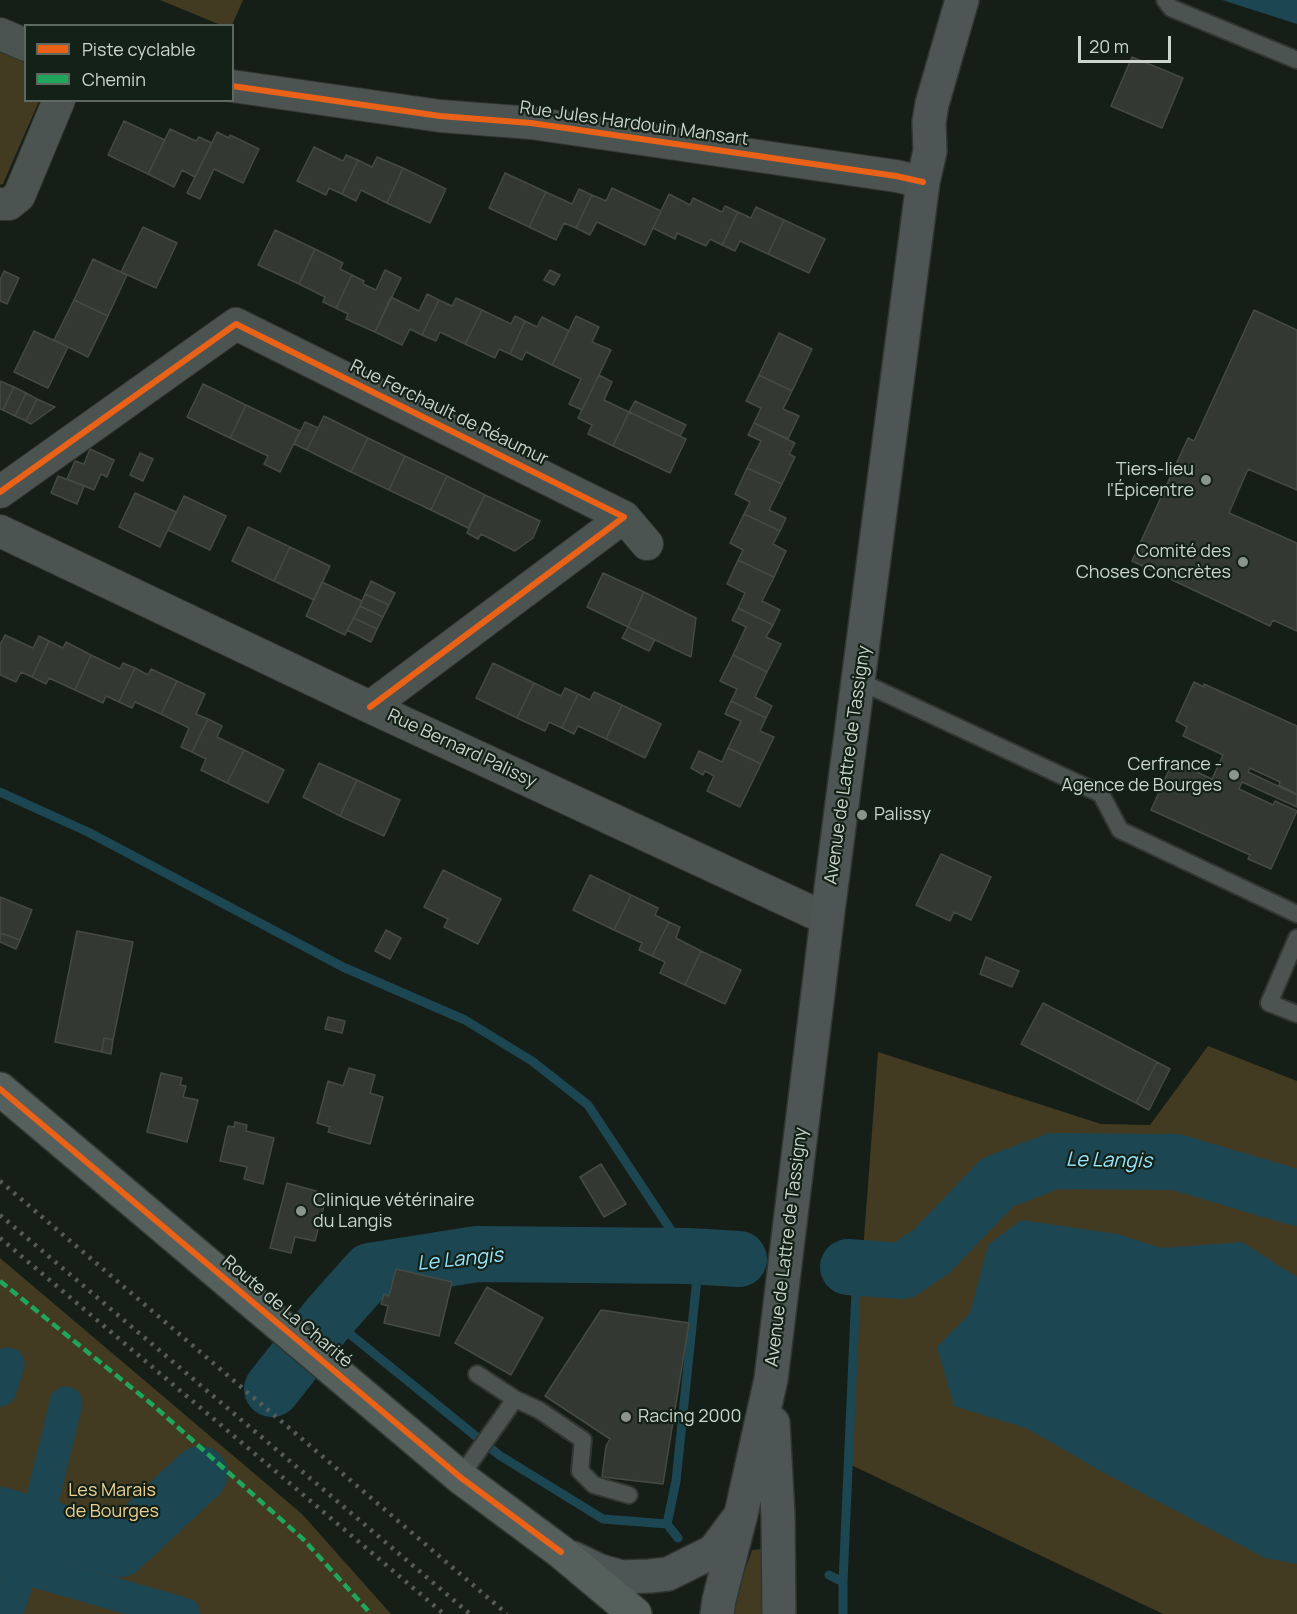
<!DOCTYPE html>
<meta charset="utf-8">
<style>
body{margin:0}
#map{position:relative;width:1297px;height:1614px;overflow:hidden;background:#161e18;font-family:Manrope,sans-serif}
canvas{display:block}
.legend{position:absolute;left:24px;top:24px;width:210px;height:78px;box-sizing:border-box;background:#132117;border:2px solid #5d6960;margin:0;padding:8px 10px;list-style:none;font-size:18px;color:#cbd4cd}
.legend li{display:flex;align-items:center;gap:12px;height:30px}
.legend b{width:30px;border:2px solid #5d6960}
.scale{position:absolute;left:1078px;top:36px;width:93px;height:27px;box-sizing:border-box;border:3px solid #cbd4cd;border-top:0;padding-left:8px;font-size:18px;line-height:21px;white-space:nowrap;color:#cbd4cd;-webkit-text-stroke:4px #132117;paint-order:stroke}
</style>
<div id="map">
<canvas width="1297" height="1614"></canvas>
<ul class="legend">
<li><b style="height:8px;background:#ea6118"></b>Piste cyclable</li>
<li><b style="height:8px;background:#20a55d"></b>Chemin</li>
</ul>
<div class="scale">20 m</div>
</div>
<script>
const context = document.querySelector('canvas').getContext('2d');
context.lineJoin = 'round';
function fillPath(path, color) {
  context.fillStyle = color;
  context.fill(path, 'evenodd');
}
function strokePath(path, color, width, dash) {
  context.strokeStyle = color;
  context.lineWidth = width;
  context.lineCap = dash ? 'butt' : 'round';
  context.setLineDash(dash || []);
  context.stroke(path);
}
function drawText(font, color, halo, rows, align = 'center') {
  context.font = font + ' Manrope,sans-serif';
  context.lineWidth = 4.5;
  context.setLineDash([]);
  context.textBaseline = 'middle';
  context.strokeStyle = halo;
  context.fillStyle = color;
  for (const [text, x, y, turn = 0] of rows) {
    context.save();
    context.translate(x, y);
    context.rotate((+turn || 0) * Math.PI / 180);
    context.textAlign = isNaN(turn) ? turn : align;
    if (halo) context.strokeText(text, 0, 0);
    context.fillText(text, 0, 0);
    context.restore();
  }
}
const green = new Path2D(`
 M160 0H243L232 25 223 26Z
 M0 51 25 63 26 100 39 101 3 184 0 185Z
 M1208 1046 1297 1081V1614H1163L847 1463 878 1052 1101 1124 1150 1125Z
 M0 1258 302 1514 391 1614H0Z
 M761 1549 770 1556 765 1614H730L752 1550Z`);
const water = new Path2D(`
 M1222 0H1297V24Z
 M1021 1220 1117 1234 1162 1248 1242 1242 1297 1277V1564L1265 1558 1099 1470 1026 1428 954 1406 937 1347 970 1313 988 1245Z`);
const stream = new Path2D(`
 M0 792 88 832 343 967 465 1020 532 1061 588 1105 688 1256 697 1278 676 1481 667 1524
 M329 1317 499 1455 603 1519 667 1524 678 1538
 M829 1575 843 1582 857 1268
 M843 1614V1582`);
const canal = new Path2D(`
 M0 1390 8 1364
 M1 1561 184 1614
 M6 1614 36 1526 66 1403`);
const river = new Path2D(`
 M848 1267 902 1271 931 1252 998 1182 1054 1161 1176 1162 1297 1198
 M272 1389 329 1317 370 1271 477 1254 688 1256 739 1259
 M0 1515 120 1549 200 1474`);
const building = new Path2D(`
 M1132 57 1183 78 1162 128 1111 106Z
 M124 121 165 140 148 174 108 155Z
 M170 129 196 141 199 137 212 143 195 177 182 170 174 187 148 174Z
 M217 132 229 138 230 135 259 149 243 183 214 169 200 199 187 193Z
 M314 147 343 161 346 155 358 160 342 194 329 188 326 195 297 181Z
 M377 157 403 168 387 203 361 190 356 201 342 194 358 160 372 167Z
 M403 168 446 189 430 223 387 203Z
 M505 173 546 192 529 227 489 208Z
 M612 188 661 211 645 245 597 222 590 235 576 228 592 195 606 201Z
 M579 189 592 195 576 228 564 223 556 240 529 227 546 192 572 204Z
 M669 194 690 205 693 198 722 212 725 206 738 212 722 245 710 239 706 246 677 233 675 239 653 228Z
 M756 207 784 220 768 254 740 241 735 251 722 245 738 212 751 218Z
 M784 220 825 239 809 273 768 254Z
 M143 227 177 243 156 288 121 272Z
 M275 230 315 249 299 284 258 265Z
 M315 249 343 263 340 269 352 275 336 308 323 302 325 297 299 284Z
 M93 259 127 275 108 316 74 300Z
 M385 270 401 278 375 332 346 319 348 314 336 308 352 275 364 281 363 284 376 290Z
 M550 270 560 275 554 285 544 280Z
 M4 271 19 278 7 304 0 301V280Z
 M427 294 439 300 422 335 410 329 402 345 375 332 391 297 419 311Z
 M456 298 482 310 465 344 440 332 436 341 422 335 439 300 452 306Z
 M74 300 108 316 88 357 54 340Z
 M482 310 511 324 515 316 525 321 510 354 499 349 495 358 465 344Z
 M1254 310 1297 330V490L1248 469 1229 513 1297 543V631L1273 620 1270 626 1132 561 1188 438 1194 441Z
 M576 316 599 327 592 342 611 350 582 410 569 404 581 379 552 365Z
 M542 317 569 331 552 365 526 352 522 360 510 354 525 321 537 327Z
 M34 331 68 347 48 388 14 372Z
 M779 333 812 349 792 391 759 375Z
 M599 375 612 382 604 400 629 412 613 446 588 434 592 425 578 418Z
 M759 375 792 391 783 409 799 416 788 439 754 423 761 408 746 401Z
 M0 381 14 387 3 410 0 409Z
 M203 384 246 405 230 438 187 417Z
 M14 387 26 393 15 416 3 410Z
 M26 393 37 399 26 421 15 416Z
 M37 399 55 407 31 424 26 421Z
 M635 401 686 425 680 436 629 412Z
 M246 405 300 431 280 472 264 464 268 456 230 438Z
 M629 412 686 439 670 473 613 446Z
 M324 416 368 438 351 472 307 450Z
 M305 422 318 428 307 450 294 444Z
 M754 423 795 443 789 454 795 457 782 484 747 468 761 441 748 435Z
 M368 438 405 456 389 490 351 472Z
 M90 449 114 460 107 477 101 474 94 490 67 479 75 461 84 464Z
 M140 453 153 459 143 481 130 475Z
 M405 456 447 476 431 510 389 490Z
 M747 468 782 484 769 510 786 518 780 531 744 514 750 502 735 494Z
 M58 476 84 486 77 504 51 493Z
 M447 476 485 495 468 528 431 510Z
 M135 493 176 512 160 547 119 527Z
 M485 495 540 521 533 538 515 551 481 534 478 539 467 533Z
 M184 496 226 516 210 550 168 530Z
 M744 514 780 531 773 544 786 551 774 577 738 560 743 550 730 543Z
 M248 527 290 547 274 581 232 561Z
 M290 547 330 566 314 600 274 581Z
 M738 560 774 577 762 601 780 610 773 625 738 608 745 593 727 584Z
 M603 573 644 592 628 627 587 607Z
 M371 581 395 593 389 605 365 594Z
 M322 582 362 601 345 635 306 616Z
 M644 592 696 618 691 657 628 627Z
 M365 594 389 605 383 617 360 606Z
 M360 606 383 617 377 629 354 618Z
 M738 608 773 625 766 637 781 644 767 672 733 655 746 627 732 620Z
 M354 618 377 629 371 642 347 630Z
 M628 627 655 640 649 651 622 638Z
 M5 635 33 648 39 636 49 641 32 677 21 672 16 682 0 675V645Z
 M49 641 63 648 66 642 91 655 75 690 49 678 46 684 32 677Z
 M91 655 120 669 123 663 135 668 119 702 106 696 103 703 75 690Z
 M733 655 767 672 755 697 772 706 766 718 731 701 737 689 720 681Z
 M493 663 534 683 517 718 476 698Z
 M135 668 148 675 151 669 177 681 161 714 135 702 132 708 119 702Z
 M177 681 205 694 196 714 208 719 192 752 181 747 189 728 161 714Z
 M1194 682 1204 687V684L1297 726V794L1279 785 1280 782 1250 768 1248 772 1297 795V807L1242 782 1239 789 1273 805 1275 801 1297 811 1271 869 1248 859 1250 855 1151 810 1173 761 1212 779 1223 755 1183 736 1187 727 1176 721Z
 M534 683 561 696 565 688 578 694 562 728 549 722 545 731 517 718Z
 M594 692 622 705 606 739 578 726 574 734 562 728 578 694 590 700Z
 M731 701 766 718 760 731 774 737 761 764 728 748 741 721 725 714Z
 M622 705 661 724 645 758 606 739Z
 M208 719 222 726 217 737 244 750 227 783 201 770 206 759 192 752Z
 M728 748 761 764 740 807 707 791 714 776 705 771 703 775 691 768 699 751 722 762Z
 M244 750 284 770 268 803 227 783Z
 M319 763 357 780 340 816 303 797Z
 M357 780 400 800 384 836 340 816Z
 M941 854 991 877 971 920 954 912 950 921 916 905Z
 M443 870 501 899 478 944 444 927 448 919 424 907Z
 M590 875 631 895 614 930 573 910Z
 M631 895 658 908 655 915 669 922 652 956 639 950 642 943 614 930Z
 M0 897 32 910 20 940 0 933Z
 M669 922 680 927 676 938 701 951 685 985 660 973 665 962 652 956Z
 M386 930 401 938 390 959 375 951Z
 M77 931 133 942 113 1040 104 1038 102 1052 55 1042Z
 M0 933 20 940 16 949 0 942Z
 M701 951 741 970 725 1004 685 985Z
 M986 957 1019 971 1012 987 980 974Z
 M1043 1003 1157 1062 1136 1103 1021 1044Z
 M328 1017 345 1021 342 1033 325 1029Z
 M104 1038 113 1040 111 1054 102 1052Z
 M1157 1062 1170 1069 1149 1110 1136 1103Z
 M349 1068 375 1075 370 1093 383 1097 370 1144 328 1132 330 1127 317 1123 328 1081 343 1086Z
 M161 1073 182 1078 180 1085 186 1086 183 1097 198 1100 187 1142 147 1132Z
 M235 1122 247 1125 246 1131 274 1138 263 1184 244 1179 247 1167 220 1161 228 1126 234 1127Z
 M601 1164 626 1204 604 1217 580 1177Z
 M287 1183 327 1194 315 1241 295 1237 291 1253 270 1248Z
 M396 1269 452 1282 439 1336 384 1323 388 1306 381 1304 384 1294 389 1296Z
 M487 1287 543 1318 511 1375 455 1343Z
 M601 1310 689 1323 663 1484 602 1477 606 1446 610 1439 545 1396Z`);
const service = new Path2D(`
 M1165 0 1171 8 1297 60
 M859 681 1101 794 1120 830 1297 914
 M1297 938 1269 1003 1297 1014
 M477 1374 515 1399 539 1410 583 1440 580 1471 594 1485 629 1495
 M460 1477 515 1399`);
const minor = new Path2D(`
 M0 34 26 45
 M232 86 440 116 531 123 896 176 923 182
 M0 204H9L19 196 59 100
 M0 492 236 324 624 517 370 707
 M624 517 647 544
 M0 531 370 707 827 919`);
const secondary = new Path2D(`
 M773 1423 778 1515 779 1614
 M573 1558 600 1571 622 1577 650 1576 668 1574 714 1551 737 1520
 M717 1614 719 1600 741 1514 771 1379 827 919 923 182 930 151 929 122 932 104 962 0`);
const primary = new Path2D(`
 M0 1089 460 1477 561 1552 635 1614`);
const rail = new Path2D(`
 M0 1181 507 1614
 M0 1215 470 1614
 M0 1238 444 1614`);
const quiet = new Path2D(`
 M0 1281 154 1406 304 1540 371 1614`);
const cycleway = new Path2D(`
 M232 86 440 116 531 123 896 176 923 182
 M0 492 236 324 624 517 370 707
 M0 1089 460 1477 561 1552`);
const markers = [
 [1206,480,6,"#8c948e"],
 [1243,562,6,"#8c948e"],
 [1234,775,6,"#8c948e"],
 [862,815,6,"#8c948e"],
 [301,1211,6,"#8c948e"],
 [626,1417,6,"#8c948e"]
];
const streetNames = [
 ["Rue Jules Hardouin Mansart",634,124,8],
 ["Rue Ferchault de Réaumur",449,413,26],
 ["Rue Bernard Palissy",462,749,25],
 ["Avenue de Lattre de Tassigny",848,765,-82],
 ["Avenue de Lattre de Tassigny",787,1247,-83],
 ["Route de La Charité",287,1312,40]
];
const poiNames = [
 ["Tiers-lieu",1194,470],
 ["l'Épicentre",1194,491],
 ["Comité des",1231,552],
 ["Choses Concrètes",1231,573],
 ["Cerfrance -",1222,765],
 ["Agence de Bourges",1222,786],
 ["Palissy",874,815,"left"],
 ["Clinique vétérinaire",313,1201,"left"],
 ["du Langis",313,1222,"left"],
 ["Racing 2000",638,1417,"left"]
];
const parkNames = [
 ["Les Marais",112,1491],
 ["de Bourges",112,1512]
];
const waterNames = [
 ["Le Langis",1109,1161,1],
 ["Le Langis",460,1260,-6]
];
fillPath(green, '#433a22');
fillPath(water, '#1c4652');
strokePath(stream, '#1c4652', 9);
strokePath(canal, '#1c4652', 33);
strokePath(river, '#1c4652', 56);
fillPath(building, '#343832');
strokePath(building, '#464a45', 1.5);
strokePath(service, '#303732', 20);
strokePath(minor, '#303732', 34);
strokePath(secondary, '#303732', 36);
strokePath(primary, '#303732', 36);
strokePath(service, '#4c5452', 16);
strokePath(minor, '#4c5452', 32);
strokePath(secondary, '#4d5654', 33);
strokePath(primary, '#555f5c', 33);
strokePath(rail, '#565c59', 4.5, [3, 6]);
strokePath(quiet, '#20a55d', 4.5, [9, 4.5]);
strokePath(cycleway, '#ea6118', 6);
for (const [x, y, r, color] of markers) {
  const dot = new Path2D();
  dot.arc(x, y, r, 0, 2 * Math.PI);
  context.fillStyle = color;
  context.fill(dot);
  strokePath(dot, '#132117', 2);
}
drawText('18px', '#cbd4cd', '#132117', streetNames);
drawText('18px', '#cbd4cd', '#132117', poiNames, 'right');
drawText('18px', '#edcf93', '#132117', parkNames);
drawText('italic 20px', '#95e3fd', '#132117', waterNames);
</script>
